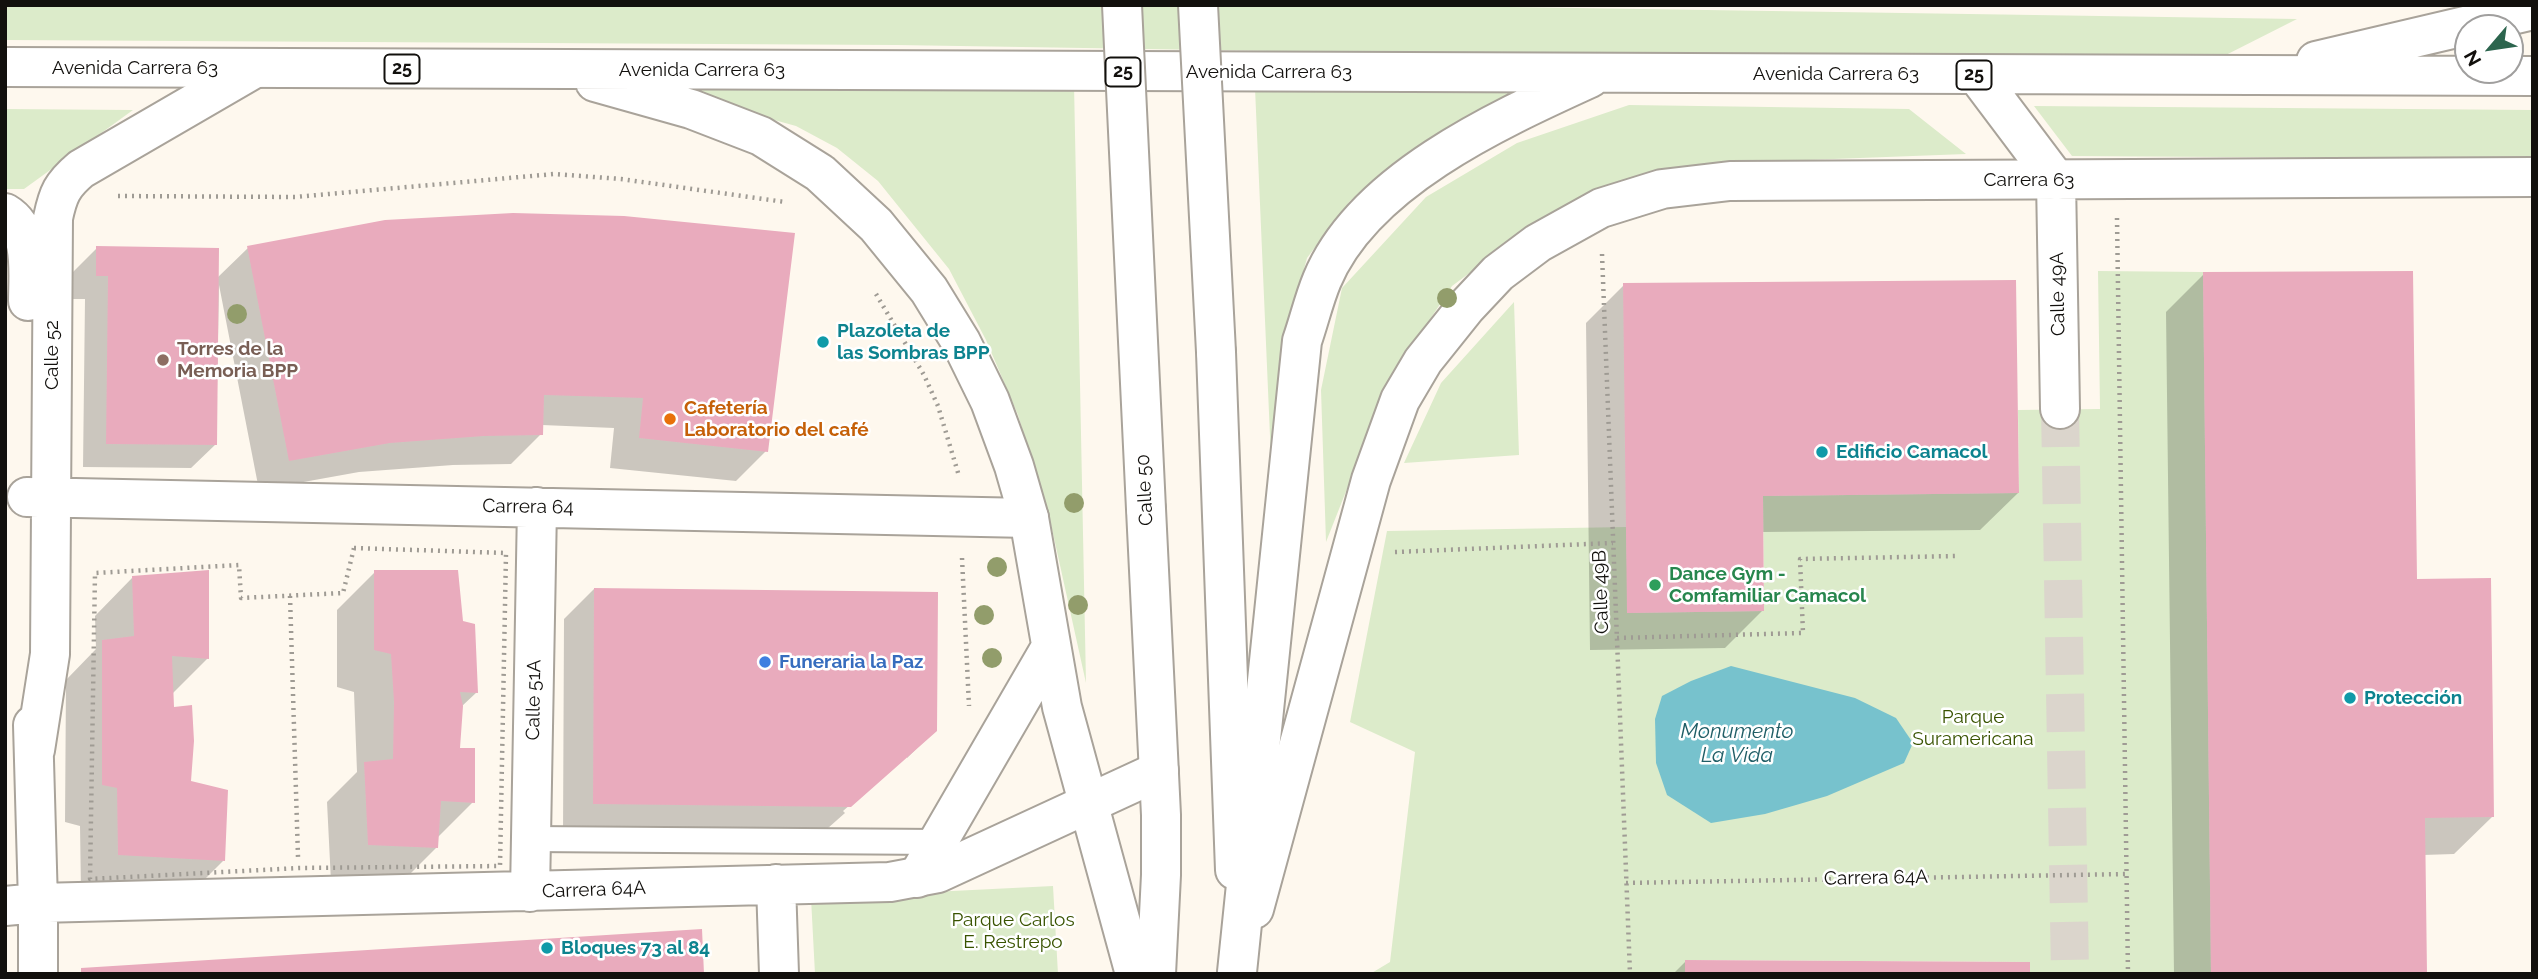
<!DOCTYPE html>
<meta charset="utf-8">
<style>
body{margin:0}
#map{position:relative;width:2538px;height:979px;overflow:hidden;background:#fef8ee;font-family:Raleway,sans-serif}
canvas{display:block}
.frame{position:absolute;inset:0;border:7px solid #12100d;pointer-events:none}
.north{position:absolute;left:2454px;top:14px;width:70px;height:70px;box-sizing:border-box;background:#fff;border:2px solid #a09f9e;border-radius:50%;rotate:241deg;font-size:19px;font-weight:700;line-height:28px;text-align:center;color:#12100d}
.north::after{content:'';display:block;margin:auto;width:24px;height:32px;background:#2c654e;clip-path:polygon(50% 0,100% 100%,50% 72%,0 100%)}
</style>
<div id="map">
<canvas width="2538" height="979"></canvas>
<div class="frame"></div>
<div class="north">N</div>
</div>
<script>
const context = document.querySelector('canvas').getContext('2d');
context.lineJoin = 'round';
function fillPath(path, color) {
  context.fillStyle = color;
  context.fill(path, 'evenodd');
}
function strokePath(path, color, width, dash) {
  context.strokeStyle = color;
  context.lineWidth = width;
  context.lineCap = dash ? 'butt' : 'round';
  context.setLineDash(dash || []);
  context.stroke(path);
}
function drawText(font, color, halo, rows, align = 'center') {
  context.font = font + ' Raleway,sans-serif';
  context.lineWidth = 5;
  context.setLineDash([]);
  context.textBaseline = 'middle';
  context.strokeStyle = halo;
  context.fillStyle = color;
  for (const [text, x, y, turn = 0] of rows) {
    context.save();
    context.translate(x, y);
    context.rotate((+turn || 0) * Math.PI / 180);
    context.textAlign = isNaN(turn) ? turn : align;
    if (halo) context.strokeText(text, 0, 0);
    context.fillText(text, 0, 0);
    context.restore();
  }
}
const green = new Path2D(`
 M5 5 1444 6 2297 19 2214 61 1709 58 897 45 5 40Z
 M640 83 1074 84 1086 683 1050 520 1018 415 986 340 949 269 878 181 837 148 796 126Z
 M1255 88 1519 89 1413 149 1350 201 1307 258 1281 354 1274 529Z
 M1629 105 1909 109 1966 154 1727 163 1633 177 1530 228 1452 286 1390 380 1326 542 1321 390 1342 288 1426 197 1517 143Z
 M2034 106 2533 110V159L2072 156Z
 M5 109 133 110 24 189H5Z
 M2098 271 2203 272 2211 974H2030V962L1685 960V974H1370L1390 962 1415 752 1350 722 1387 531 1626 527 1628 613 1764 611 1763 496 2019 493 2018 410 2100 409Z
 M1514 302 1519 455 1404 463 1441 383Z
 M1053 886 1058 974H815L811 898Z`);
const water = new Path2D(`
 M1731 666 1855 698 1896 718 1913 743 1904 763 1827 796 1765 814 1711 823 1667 795 1656 763 1655 719 1662 696 1691 681Z`);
const shadow = new Path2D(`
 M385 222 766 451 736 481 610 468 614 428 542 425 541 434 511 464 453 465 359 472 259 490 219 285 216 444 191 468 83 467 85 299H72L73 272 97 248 217 278 248 248Z
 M2204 274 2492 817 2454 854 2423 855 2425 974H2174L2166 312Z
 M1624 285 2018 493 1980 530 1762 532 1763 610 1725 648 1590 650 1586 323Z
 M375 572 462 623 477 692 461 707 458 749 473 802 437 838V847L399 885 331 882 327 802 357 772 354 692 337 687V610Z
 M132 578 208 658 172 694V709L189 782 223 861 186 898 81 893 80 826 65 822 66 680 96 649 95 616Z
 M594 589 935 731 907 758V755L843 811 845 813 819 836 563 833 564 619Z
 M1686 961 2028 974H1673Z`);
const building = new Path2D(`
 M513 213 624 216 795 233 768 452 639 438 643 398 544 395 543 435 484 436 390 443 289 461 247 246 385 220Z
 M96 246 219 248 217 445 106 444 108 276H96Z
 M2413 271 2417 579 2491 578 2494 817 2425 818 2427 974H2211L2203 272Z
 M2016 280 2019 493 1763 496 1764 611 1627 613 1623 283Z
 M209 570V659L172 656 174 707 192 705 194 741 191 781 228 790 225 861 118 855 117 788 102 785V640L134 636 132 576Z
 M374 570H458L463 621 475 624 478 693 460 692 463 706 460 748H475V803L441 801 438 848 368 845 364 762 393 759 394 702 391 654 374 650Z
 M594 588 938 592 937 731 851 807 593 804Z
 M702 929 704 974H81V968Z
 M1685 960 2030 962V974H1685Z`);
const minorTunnel = new Path2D(`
 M2060 409 2070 974`);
const path = new Path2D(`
 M118 196 295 197 554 174 621 179 785 202
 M2117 218 2128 974
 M1602 254 1630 974
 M876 294 924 375 938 406 959 476
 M354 548 506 553 500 866 299 868 90 879 95 573 239 565 241 598 343 593Z
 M1395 552 1613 543
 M962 558 969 706
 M290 596 298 857
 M1617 638 1803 633 1800 559 1958 556
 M1626 883 2126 874`);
const service = new Path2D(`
 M531 839 938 842`);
const minor = new Path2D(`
 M2056 180 2060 409
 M5 213C34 230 28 273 28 301
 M27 497 1029 518
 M33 725 38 903V974
 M35 750 50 654 53 218C58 194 62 185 81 169L255 68
 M776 884 779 974
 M530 892 537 507
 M5 906 38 903 890 882 938 873 1159 771
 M1254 909 1371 480 1400 400 1423 361 1467 306 1498 273 1538 243 1601 208 1662 189 1730 181 2533 177`);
const secondary = new Path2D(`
 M1216 352 1235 870
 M1146 509 1161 815V875L1156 974`);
const trunk = new Path2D(`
 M2316 61 2533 10
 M5 67 2533 76
 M1977 75 2056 180
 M595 82 691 109 761 136 820 173 876 225 929 290 961 342 990 401 1014 466 1029 518 1062 707 1135 974
 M917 878 1051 647
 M1237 972 1302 341C1309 321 1314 299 1322 280 1363 181 1498 120 1590 78`);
const secondaryBridge = new Path2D(`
 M1122 5 1146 509
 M1198 5 1216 352`);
const trees = [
 [1447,298],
 [237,314],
 [1074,503],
 [997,567],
 [1078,605],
 [984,615],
 [992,658]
];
const markers = [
 [823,342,7,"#0f9aa8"],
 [163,360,7,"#8d6e63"],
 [670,419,7,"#e8710a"],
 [1822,452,7,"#0f9aa8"],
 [1655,585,7,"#2e9e5b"],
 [765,662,7,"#3f7fe0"],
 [2350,698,7,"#0f9aa8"],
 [547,948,7,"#0f9aa8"]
];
const shields = [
 [402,69,35],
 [1123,72,35],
 [1974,75,35]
];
const shieldNames = [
 ["25",402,69],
 ["25",1123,72],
 ["25",1974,75]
];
const streetNames = [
 ["Avenida Carrera 63",135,68],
 ["Avenida Carrera 63",702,70],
 ["Avenida Carrera 63",1269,72],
 ["Avenida Carrera 63",1836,74],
 ["Carrera 63",2029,180],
 ["Calle 49A",2058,294,-91],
 ["Calle 52",52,355,-90],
 ["Calle 50",1145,490,-93],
 ["Carrera 64",528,507,1],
 ["Calle 49B",1601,592,-92],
 ["Calle 51A",534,700,-89],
 ["Carrera 64A",1876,878,-1],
 ["Carrera 64A",594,890,-2]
];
const cultureNames = [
 ["Plazoleta de",837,331],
 ["las Sombras BPP",837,353],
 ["Edificio Camacol",1836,452],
 ["Protección",2364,698],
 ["Bloques 73 al 84",561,948]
];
const educationNames = [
 ["Torres de la",177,349],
 ["Memoria BPP",177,371]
];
const foodNames = [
 ["Cafetería",684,408],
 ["Laboratorio del café",684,430]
];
const leisureNames = [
 ["Dance Gym -",1669,574],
 ["Comfamiliar Camacol",1669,596]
];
const shopNames = [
 ["Funeraria la Paz",779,662]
];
const parkNames = [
 ["Parque",1973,717],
 ["Suramericana",1973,739],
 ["Parque Carlos",1013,920],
 ["E. Restrepo",1013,942]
];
const waterNames = [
 ["Monumento",1737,732],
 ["La Vida",1737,756]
];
fillPath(green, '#dcebca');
fillPath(water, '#77c2cd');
fillPath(shadow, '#0003');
fillPath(building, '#e9abbd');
strokePath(minorTunnel, '#dbd5cc', 38, [38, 19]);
strokePath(service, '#a9a39a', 28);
strokePath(minor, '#a9a39a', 42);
strokePath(secondary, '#a9a39a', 42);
strokePath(trunk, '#a9a39a', 42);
strokePath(path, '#9f9b94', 4.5, [2, 5]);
strokePath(service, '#fff', 24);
strokePath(minor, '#fff', 38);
strokePath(secondary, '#fff', 38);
strokePath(trunk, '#fff', 38);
strokePath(secondaryBridge, '#a9a39a', 42, []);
strokePath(secondaryBridge, '#fff', 38);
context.fillStyle = '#929d6b';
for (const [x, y] of trees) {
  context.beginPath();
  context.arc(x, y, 10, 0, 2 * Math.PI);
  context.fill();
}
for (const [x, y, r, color] of markers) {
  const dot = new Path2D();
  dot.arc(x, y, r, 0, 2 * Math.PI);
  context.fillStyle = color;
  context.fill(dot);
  strokePath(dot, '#fff', 2.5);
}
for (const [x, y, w] of shields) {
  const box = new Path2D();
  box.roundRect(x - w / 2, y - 14.5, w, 29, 5);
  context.fillStyle = '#fff';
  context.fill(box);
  strokePath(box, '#12100d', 2);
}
drawText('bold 18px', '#12100d', null, shieldNames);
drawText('19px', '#12100d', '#fff', streetNames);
drawText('bold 19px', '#0d838f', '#fff', cultureNames, 'left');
drawText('bold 19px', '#785e54', '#fff', educationNames, 'left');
drawText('bold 19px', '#c56008', '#fff', foodNames, 'left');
drawText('bold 19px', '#27864d', '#fff', leisureNames, 'left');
drawText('bold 19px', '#366cbe', '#fff', shopNames, 'left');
drawText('19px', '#395300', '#fff', parkNames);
drawText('italic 21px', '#205e66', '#fff', waterNames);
</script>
